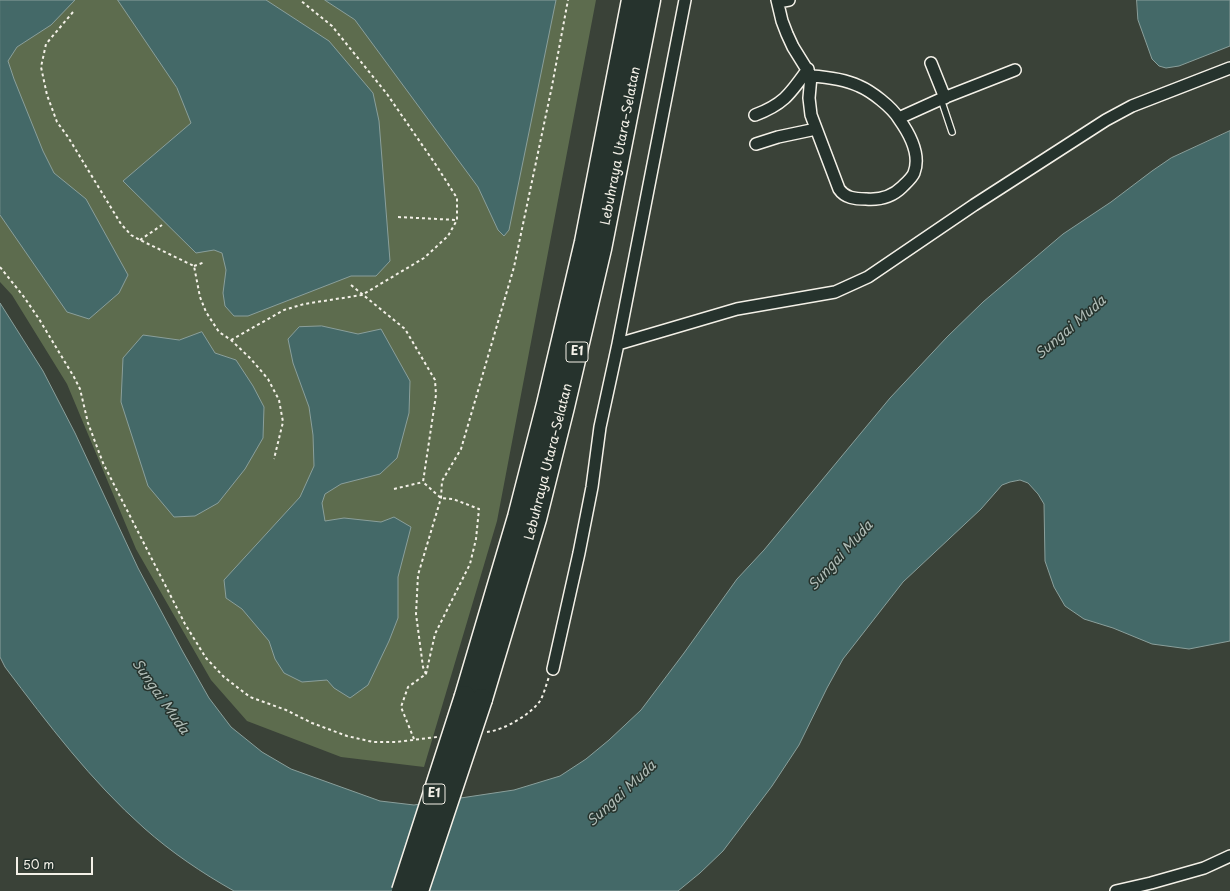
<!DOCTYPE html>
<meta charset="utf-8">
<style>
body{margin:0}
#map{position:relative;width:1230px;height:891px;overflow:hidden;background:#3a4238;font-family:"Playpen Sans",sans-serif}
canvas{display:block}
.scale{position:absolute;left:16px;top:857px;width:77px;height:18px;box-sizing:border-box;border:2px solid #f4f1e8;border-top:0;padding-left:5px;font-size:12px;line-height:14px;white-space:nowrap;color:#f4f1e8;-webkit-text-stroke:3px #26332d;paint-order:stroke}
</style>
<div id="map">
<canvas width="1230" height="891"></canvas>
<div class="scale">50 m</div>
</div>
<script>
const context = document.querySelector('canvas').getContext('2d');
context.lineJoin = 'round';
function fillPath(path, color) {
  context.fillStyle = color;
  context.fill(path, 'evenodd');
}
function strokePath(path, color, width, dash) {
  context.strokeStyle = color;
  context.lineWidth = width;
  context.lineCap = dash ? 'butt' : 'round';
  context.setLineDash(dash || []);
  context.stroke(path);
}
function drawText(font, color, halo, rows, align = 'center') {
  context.font = font + ' "Playpen Sans",sans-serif';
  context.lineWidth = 3;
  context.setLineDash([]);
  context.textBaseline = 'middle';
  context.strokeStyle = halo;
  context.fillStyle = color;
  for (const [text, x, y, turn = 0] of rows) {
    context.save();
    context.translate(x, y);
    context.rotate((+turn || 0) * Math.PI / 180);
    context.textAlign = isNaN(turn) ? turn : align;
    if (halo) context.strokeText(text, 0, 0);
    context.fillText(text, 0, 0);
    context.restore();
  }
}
const green = new Path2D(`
 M0 0H596L497 521 424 767 341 757 247 721 211 680 136 549 67 384 12 295 0 282Z`);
const water = new Path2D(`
 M0 0H75L51 25 17 47 8 61 14 79 43 151 54 173 86 199 128 275 119 293 89 319 67 312 0 215Z
 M118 0H266L329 41 373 93 379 121 390 261 376 276H351L248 316H234L225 306 223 293 226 270 222 253 214 250 196 253 123 181 191 123 177 88Z
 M325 0H556L509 230 504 236 498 230 478 187 355 20Z
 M1137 0H1230V46L1179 66 1166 68 1159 66 1152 59 1138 20Z
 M1230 131V641L1189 649 1152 644 1113 628 1084 619 1065 606 1054 587 1045 561 1044 504 1038 494 1028 483 1020 480 1010 482 1002 485 981 509 903 582 843 659 827 688 799 745 772 786 723 851 700 873 678 891H234C202 873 171 852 144 828 91 781 48 724 5 667L0 657V303L43 371 75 433 138 568 183 652 209 698 231 727 262 752 291 769 380 801 414 805 514 790 560 776 586 759 609 740 641 710 684 653 737 579 764 550 890 398 947 337 983 302 1063 234 1111 202 1152 171 1171 158Z
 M322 326 358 334 381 329 410 381 409 413 397 458 380 474 341 484 325 494 322 503 325 521 344 518 381 522 394 517 411 527 398 577V618L389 641 368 685 350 698 334 688 327 680 302 682 284 673 275 659 269 641 242 609 226 598 224 580 300 497 314 466 313 435 309 407 293 363 288 339 299 327Z
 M202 332 215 353 236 360 253 386 264 407 263 438 245 469 218 503 195 516 174 517 148 486 121 402 123 358 143 335 179 340Z`);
const path = new Path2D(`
 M73 12 46 44 41 67 47 95 57 122 68 137 121 224 131 235 140 240 194 266 200 297 206 312 219 332 231 340 251 359 268 379 279 400 283 422 274 459
 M398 217 457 220
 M140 240 162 225
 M194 266 205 262
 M0 267 24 297 39 319 74 377 80 389 88 423 103 463 185 624 206 658 224 677 250 697 286 710 312 723 347 736 373 742H396L437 737
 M351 285 405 329 435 380 436 395 423 482 441 498 453 499 479 509 476 539 470 564 435 634 426 674 408 687 401 707 414 739
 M231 340 284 310 304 304 362 295 424 258 448 236 457 220V198L436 165 387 94 332 26 300 0
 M394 489 423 482
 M426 674 423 667 416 614 418 575 441 498 442 481 461 449 514 267 552 86 568 0
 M487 732C504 730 530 715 540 701 544 694 546 685 549 677`);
const service = new Path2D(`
 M941 99 952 132`);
const minor = new Path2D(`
 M777 0 782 21 787 34 793 47 811 76 809 98 811 115 839 189C845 198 855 199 866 199 879 200 892 197 902 187 906 183 912 178 914 173 921 155 909 133 899 119 892 107 871 91 859 86 844 79 827 77 811 76
 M778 2 789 0
 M931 63 945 98
 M755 115C784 104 790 94 808 69
 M899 118 941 99 1015 70
 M756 144 778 137 816 129
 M618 344 737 309 835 292 868 277 974 205 1106 120 1132 106 1230 68
 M553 669 579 553 592 487 600 427 618 344 685 0
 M1116 891 1151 883 1204 868 1230 856`);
const motorway = new Path2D(`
 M465 696 518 517 547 404 585 242 632 0
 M482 699 536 519 564 407 601 249 650 0`);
const motorwayBridge = new Path2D(`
 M402 891 465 696
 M418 891 482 699`);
const shields = [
 [577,352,22],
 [434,794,22]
];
const shieldNames = [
 ["E1",577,352],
 ["E1",434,794]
];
const streetNames = [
 ["Lebuhraya Utara–Selatan",621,146,-79],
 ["Lebuhraya Utara–Selatan",549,462,-76]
];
const waterNames = [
 ["Sungai Muda",1071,328,-41],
 ["Sungai Muda",841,556,-48],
 ["Sungai Muda",160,697,55],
 ["Sungai Muda",622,794,-43]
];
fillPath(green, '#5d6c4e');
fillPath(water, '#446968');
strokePath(water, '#8a9f9b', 1);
strokePath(service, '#f4f1e8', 8);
strokePath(minor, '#f4f1e8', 14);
strokePath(motorway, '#f4f1e8', 23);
strokePath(path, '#f4f1e8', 2, [3, 3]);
strokePath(service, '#26332d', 5.5);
strokePath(minor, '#26332d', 11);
strokePath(motorway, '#26332d', 20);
strokePath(motorwayBridge, '#f4f1e8', 23, []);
strokePath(motorwayBridge, '#26332d', 20);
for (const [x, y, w] of shields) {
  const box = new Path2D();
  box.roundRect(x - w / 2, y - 10, w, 20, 3);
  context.fillStyle = '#26332d';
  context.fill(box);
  strokePath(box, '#f4f1e8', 1);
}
drawText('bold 12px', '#f4f1e8', null, shieldNames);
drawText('13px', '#f4f1e8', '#26332d', streetNames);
drawText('italic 14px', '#aebbb5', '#26332d', waterNames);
</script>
